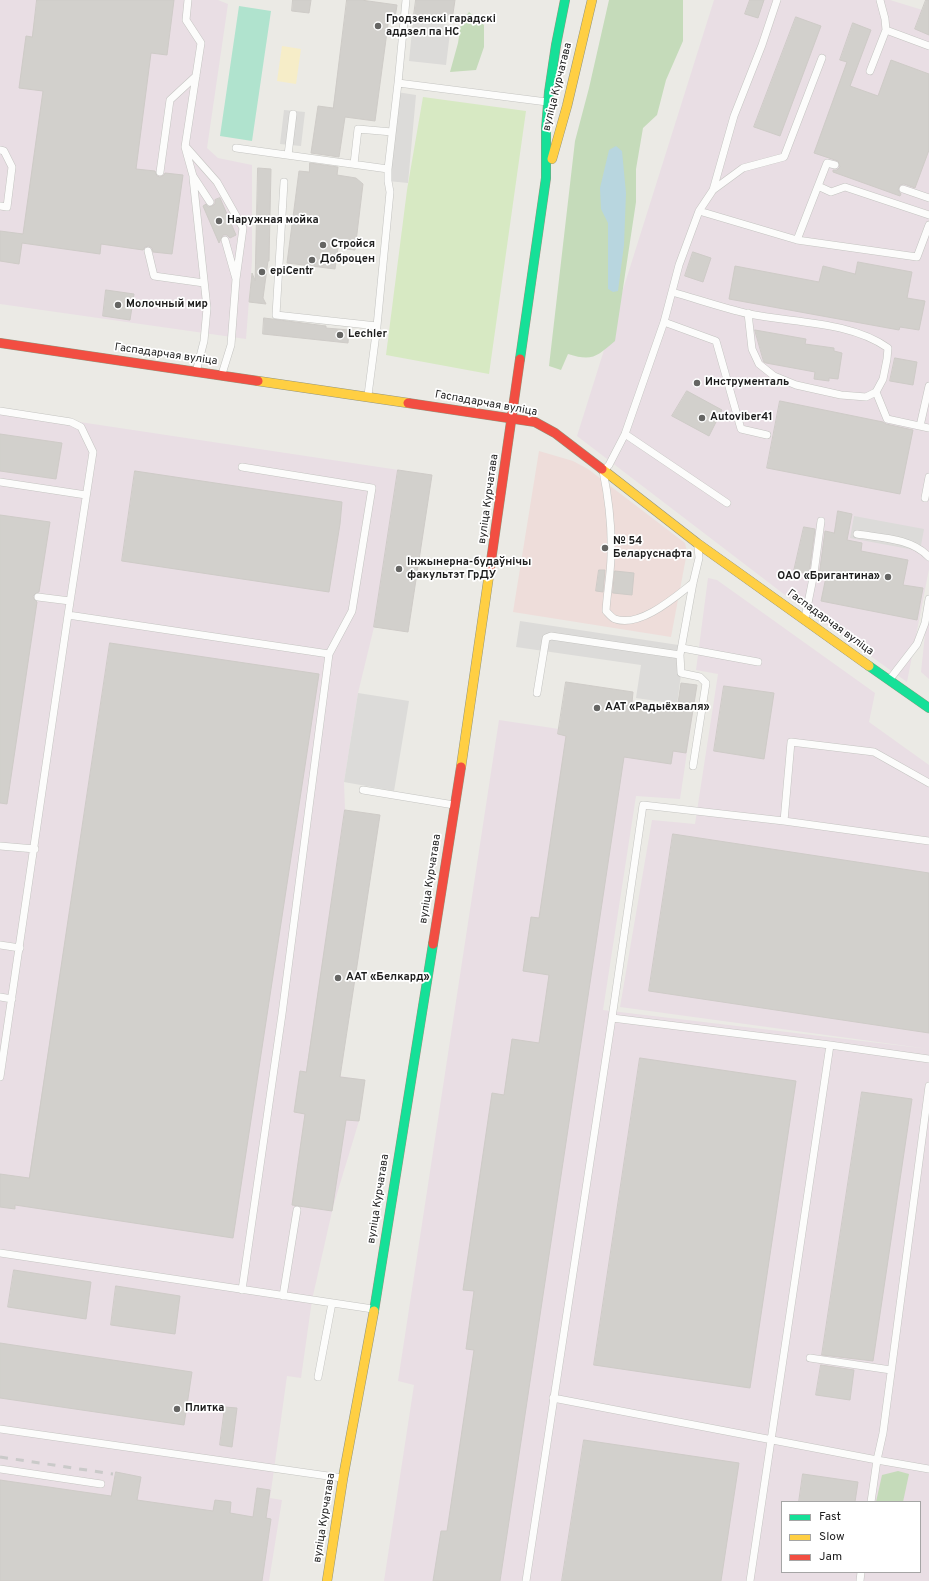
<!DOCTYPE html>
<meta charset="utf-8">
<style>
body{margin:0}
#map{position:relative;width:929px;height:1581px;overflow:hidden;background:#ebeae5;font-family:Overpass,sans-serif}
canvas{display:block}
.legend{position:absolute;left:781px;top:1501px;width:140px;height:72px;box-sizing:border-box;background:#fff;border:1px solid #a5a5a5;margin:0;padding:5px 7px;list-style:none;font-size:12px;color:#1d1d1d}
.legend li{display:flex;align-items:center;gap:8px;height:20px}
.legend b{width:20px;border:1px solid #a5a5a5}
</style>
<div id="map">
<canvas width="929" height="1581"></canvas>
<ul class="legend">
<li><b style="height:5px;background:#16e098"></b>Fast</li>
<li><b style="height:5px;background:#ffcf43"></b>Slow</li>
<li><b style="height:5px;background:#f24e42"></b>Jam</li>
</ul>
</div>
<script>
const context = document.querySelector('canvas').getContext('2d');
context.lineJoin = 'round';
function fillPath(path, color) {
  context.fillStyle = color;
  context.fill(path, 'evenodd');
}
function strokePath(path, color, width, dash) {
  context.strokeStyle = color;
  context.lineWidth = width;
  context.lineCap = dash ? 'butt' : 'round';
  context.setLineDash(dash || []);
  context.stroke(path);
}
function drawText(font, color, halo, rows, align = 'center') {
  context.font = font + ' Overpass,sans-serif';
  context.lineWidth = 3.5;
  context.setLineDash([]);
  context.textBaseline = 'middle';
  context.strokeStyle = halo;
  context.fillStyle = color;
  for (const [text, x, y, turn = 0] of rows) {
    context.save();
    context.translate(x, y);
    context.rotate((+turn || 0) * Math.PI / 180);
    context.textAlign = isNaN(turn) ? turn : align;
    if (halo) context.strokeText(text, 0, 0);
    context.fillText(text, 0, 0);
    context.restore();
  }
}
const commercial = new Path2D(`
 M539 451 573 461 588 469 685 543 687 552 671 637 513 612Z`);
const industrial = new Path2D(`
 M0 0H218L228 4 207 148 218 158 252 165V261L246 339 0 304Z
 M714 0H890L929 12V569L907 682 785 595 577 436Z
 M0 410 432 475 408 632 374 627 358 693 344 782 345 810 380 815 340 1076 365 1080 359 1121 333 1207 312 1300 301 1378 287 1376 270 1498 282 1500 269 1581H0Z
 M708 578 717 580 875 693 869 722 929 765V1049L620 1007 652 820 695 824 718 674 696 670Z
 M929 597V679L921 672Z
 M632 703 693 712 680 799 636 796 603 1010 929 1049V1581H384L414 1385 398 1381 499 720 559 729ZM782 1502H920V1572H782Z`);
const grass = new Path2D(`
 M423 97 526 111 489 374 386 355 407 190Z`);
const forest = new Path2D(`
 M609 0H683V41L666 80 657 115 643 128 636 169V202L615 341C597 356 593 362 568 354L561 370 549 366 575 141 589 88Z
 M469 12 484 25V47L476 70 450 72 458 43 461 23Z
 M898 1471 909 1474 903 1502H876L882 1475Z`);
const sand = new Path2D(`
 M282 46 301 49 296 84 277 81Z`);
const pitch = new Path2D(`
 M239 6 271 11 252 141 220 136Z`);
const parking = new Path2D(`
 M413 21 451 25 446 65 409 61Z
 M397 92 416 95 408 183 388 181Z
 M284 110 305 112 301 146 280 144Z
 M854 516 924 529 920 551 850 538Z
 M520 621 685 646 677 704 636 698 641 665 516 647Z
 M358 693 409 701 394 791 344 782Z`);
const water = new Path2D(`
 M616 146 622 151 626 193 624 245 618 291 613 292 608 289V223L601 209 600 188 609 150Z`);
const building = new Path2D(`
 M37 0H174L167 55 151 53 136 169 155 171 157 176 160 177 164 175 165 173 183 175 172 254 153 252 152 248 149 246 145 247 143 250 101 244 100 254 22 243 19 264 0 261V231L23 234 43 91 19 88 26 36 32 37Z
 M293 0H311L309 13 292 11Z
 M347 0H361L397 5 395 18 389 17 375 121 345 117 339 157 311 153 318 106 333 108Z
 M416 0H455L452 20 414 15Z
 M750 0H764L758 18 745 14Z
 M926 0H929V35L915 29Z
 M796 17 821 26 780 136 754 127Z
 M853 23 871 30 850 86 878 96 891 60 929 74V150L915 188 904 184 900 185 898 190 901 194 900 196 833 172V170H837L840 167 838 161 814 153 847 62 840 60Z
 M310 163 338 167 337 175 356 178 363 184 355 250 338 248 335 269 287 263 299 171 309 172Z
 M258 168 271 169 269 261H268L263 298 266 304 249 302 252 273 255 280Z
 M220 198 236 235 230 238 227 235H223L219 243 203 206 206 204 208 207 212 206 215 204V200Z
 M693 252 711 258 703 282 685 276Z
 M858 262 912 272 907 298 925 301 919 330 900 327 899 330 729 299 735 266 819 282 823 266 855 274Z
 M106 290 134 294 130 320 103 316Z
 M264 318 326 326V328L349 330 348 343 263 334Z
 M755 330 806 339 805 344 834 348V351L842 353 838 379 829 378V381L814 379 815 372 766 363 764 362Z
 M895 358 917 362 913 385 890 381Z
 M687 391 722 410 709 436 672 416Z
 M780 401 883 422 886 424 913 430 900 494 767 468Z
 M0 434 62 443 56 479 0 471Z
 M398 470 432 475 408 632 374 627Z
 M135 471 342 502 340 524 329 592 122 561Z
 M838 511 852 514 847 540 862 543 861 551 908 560 903 585 923 588 917 620 821 601 826 577 819 576 825 531 834 533Z
 M0 515 50 522 39 592 36 593 33 596 34 599 37 602 7 804 0 803Z
 M804 527 815 529 809 574 794 571Z
 M599 570H605L603 592 596 591Z
 M615 571 634 573 632 595 613 593Z
 M110 643 319 674 233 1238 15 1205V1209L0 1207V1174L29 1178Z
 M566 682 633 692 632 703 677 710 681 683 697 685 686 753 673 751 671 764 624 757 500 1581H433L441 1531H447L474 1350 466 1349 474 1291 463 1290 492 1093 504 1095 512 1039 539 1043 549 975 523 971 531 917 539 918 566 736 558 734Z
 M724 686 774 693 764 759 714 751Z
 M345 810 380 815 340 1077 365 1080 359 1121 346 1120 332 1211 292 1205 305 1114 294 1112 300 1071 306 1072Z
 M673 834 929 873V1033L649 991Z
 M640 1058 796 1081 750 1388 594 1365Z
 M862 1092 912 1099 873 1361 822 1355Z
 M14 1270 91 1282 86 1319 8 1307Z
 M116 1286 180 1296 175 1334 111 1325Z
 M0 1343 192 1372 184 1425 0 1398Z
 M821 1365 854 1370 850 1400 816 1395Z
 M225 1407 237 1408 232 1447 220 1445Z
 M584 1440 739 1463 721 1581H562Z
 M116 1472 141 1477 137 1500 213 1511 215 1500 231 1502 230 1513 253 1517 257 1488 270 1490 266 1518 271 1519 262 1581H0V1480L111 1496Z
 M803 1474 858 1482 855 1502H799Z`);
const lane = new Path2D(`
 M188 0 186 20 201 43 185 147 193 176 210 202
 M406 0 398 83 547 102
 M886 30 929 46
 M870 71 886 30 885 19 880 0
 M187 148 217 182 243 228 236 279
 M236 148 388 169
 M0 150 4 151 12 167 7 207 0 206
 M288 155 293 114
 M354 164 358 129 392 132
 M160 172 170 100 196 76
 M193 178 207 308 204 341 196 372
 M284 182 276 315 377 326
 M818 186 827 163 835 165
 M903 189 929 198
 M713 190 734 116 762 45 777 0
 M699 211 797 240 917 257 929 225
 M797 240 818 186 831 192 845 187 929 215
 M148 251 154 276 204 283
 M672 292C697 299 723 308 749 314 793 323 850 321 888 348L887 359 883 379 876 392 866 397 841 395 796 385 774 376 759 364 752 349 748 313
 M664 322 716 341 741 429 767 435
 M222 374 231 345 236 279 225 240
 M876 392 887 419 929 428
 M368 395 377 326 390 192 388 181V169L398 83
 M0 411 71 422 81 427 93 452 68 615
 M920 426 929 386
 M625 434 727 503
 M242 467 372 488 352 611 329 654
 M0 482 86 495
 M925 498 929 477
 M857 534C882 538 911 538 929 557
 M693 583C675 597 640 628 615 619 612 618 608 613 606 611 607 592 611 573 611 555 612 526 609 500 603 471L609 465 625 434 664 322 679 265 699 211 713 190 743 168 784 157 822 58
 M38 597 70 601
 M805 618 814 573 821 521
 M682 648 758 662
 M680 655 681 673 700 677 706 683 693 766
 M890 679 917 644 925 623 929 599
 M537 693 546 638 551 636 680 655 693 583 699 558 698 547
 M363 790 454 805
 M784 821 791 742 874 752 929 783
 M0 846 35 849
 M0 945 20 948
 M0 997 12 999
 M612 1018 830 1045
 M0 1077 68 615 329 654 282 1014 242 1290
 M0 1253 373 1309
 M283 1296 297 1210
 M810 1358 891 1370
 M318 1377 332 1303
 M553 1398 877 1460 883 1433 929 1086
 M0 1429 342 1478
 M0 1469 101 1484
 M871 1502 877 1460 929 1469
 M526 1581 612 1018 643 805 784 821 929 841
 M750 1581 830 1045 929 1059
 M860 1581 861 1572`);
const fast = new Path2D(`
 M520 359 546 178V129L549 92 556 45 565 0
 M869 666 929 708
 M374 1311 433 944`);
const slow = new Path2D(`
 M552 159 567 106 592 0
 M258 381 408 403
 M602 469 697 543 869 666
 M461 767 490 568
 M327 1581 343 1478 374 1311`);
const jam = new Path2D(`
 M0 343 258 381
 M408 403 535 422 555 433 602 469
 M490 568 520 359
 M433 944 461 767`);
const rail = new Path2D(`
 M0 1457 113 1474`);
const markers = [
 [378,26,4,"#656563"],
 [219,221,4,"#656563"],
 [323,245,4,"#656563"],
 [312,260,4,"#656563"],
 [262,272,4,"#656563"],
 [118,305,4,"#656563"],
 [340,335,4,"#656563"],
 [697,383,4,"#656563"],
 [702,418,4,"#656563"],
 [605,548,4,"#656563"],
 [399,569,4,"#656563"],
 [888,577,4,"#656563"],
 [597,708,4,"#656563"],
 [338,978,4,"#656563"],
 [177,1409,4,"#656563"]
];
const poiNames = [
 ["Гродзенскі гарадскі",386,20],
 ["аддзел па НС",386,33],
 ["Наружная мойка",227,221],
 ["Стройся",331,245],
 ["Доброцен",320,260],
 ["epiCentr",270,272],
 ["Молочный мир",126,305],
 ["Lechler",348,335],
 ["Инструменталь",705,383],
 ["Autoviber41",710,418],
 ["№ 54",613,542],
 ["Беларуснафта",613,555],
 ["Інжынерна-будаўнічы",407,563],
 ["факультэт ГрДУ",407,576],
 ["ОАО «Бригантина»",880,577,"right"],
 ["ААТ «Радыёхваля»",605,708],
 ["ААТ «Белкард»",346,978],
 ["Плитка",185,1409]
];
const streetNames = [
 ["вуліца Курчатава",558,87,-76],
 ["Гаспадарчая вуліца",166,355,8],
 ["Гаспадарчая вуліца",486,404,10],
 ["вуліца Курчатава",489,499,-82],
 ["Гаспадарчая вуліца",830,623,36],
 ["вуліца Курчатава",431,879,-81],
 ["вуліца Курчатава",379,1199,-81],
 ["вуліца Курчатава",325,1518,-81]
];
fillPath(commercial, '#eeddda');
fillPath(industrial, '#e9dee4');
fillPath(grass, '#d7e9c3');
fillPath(forest, '#c5dbba');
fillPath(sand, '#f6edc8');
fillPath(pitch, '#b0e3ce');
fillPath(parking, '#dcdbd9');
fillPath(water, '#b8d6df');
fillPath(building, '#d2d0cc');
strokePath(building, '#cecbc7', 1);
strokePath(lane, '#c4c4c1', 8);
strokePath(fast, '#93957d', 10);
strokePath(slow, '#93957d', 10);
strokePath(jam, '#93957d', 10);
strokePath(lane, '#fcfcfb', 7);
strokePath(fast, '#16e098', 9);
strokePath(slow, '#ffcf43', 9);
strokePath(jam, '#f24e42', 9);
strokePath(rail, '#cacac9', 3, [8, 8]);
for (const [x, y, r, color] of markers) {
  const dot = new Path2D();
  dot.arc(x, y, r, 0, 2 * Math.PI);
  context.fillStyle = color;
  context.fill(dot);
  strokePath(dot, '#fff', 1.5);
}
drawText('bold 11px', '#1d1d1d', '#fff', poiNames, 'left');
drawText('11px', '#1d1d1d', '#fff', streetNames);
</script>
